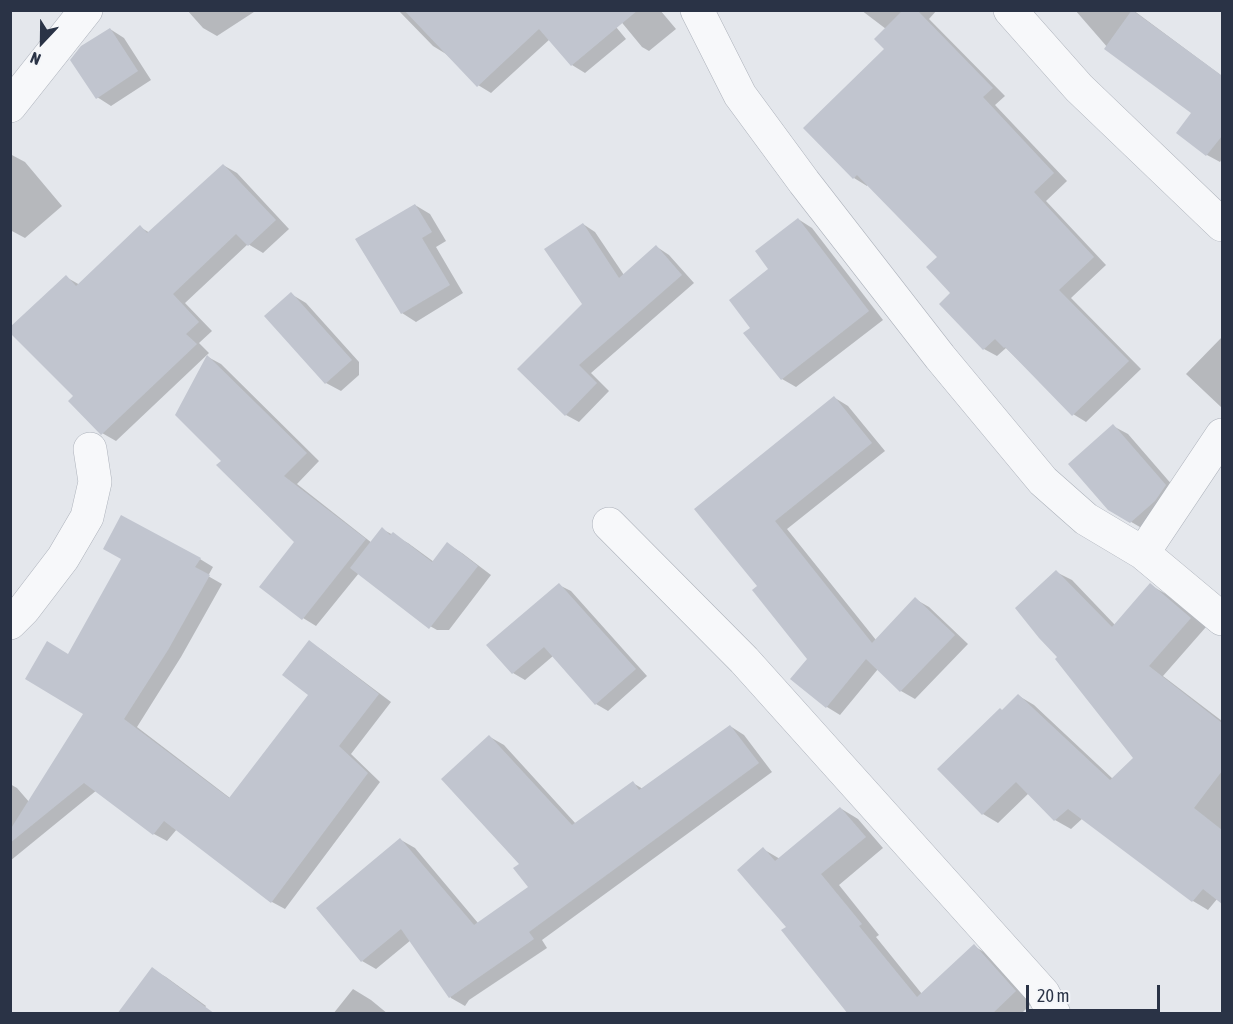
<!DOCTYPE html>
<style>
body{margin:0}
#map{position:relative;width:1233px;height:1024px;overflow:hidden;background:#e4e7ec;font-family:"Asap Condensed",sans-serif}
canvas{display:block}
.frame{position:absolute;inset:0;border:12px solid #2a3346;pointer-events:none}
.north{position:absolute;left:12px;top:12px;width:60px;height:60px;-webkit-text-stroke:4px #f4f6f9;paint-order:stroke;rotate:202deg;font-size:16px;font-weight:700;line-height:24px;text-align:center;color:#2a3346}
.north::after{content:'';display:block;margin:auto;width:21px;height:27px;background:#2a3346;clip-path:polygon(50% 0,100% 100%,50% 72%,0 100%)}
.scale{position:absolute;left:1026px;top:985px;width:134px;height:27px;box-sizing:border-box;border:3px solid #2a3346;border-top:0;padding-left:8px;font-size:18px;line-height:21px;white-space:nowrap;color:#2a3346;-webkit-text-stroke:4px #f4f6f9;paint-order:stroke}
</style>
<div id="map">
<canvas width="1233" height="1024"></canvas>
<div class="frame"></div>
<div class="north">N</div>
<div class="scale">20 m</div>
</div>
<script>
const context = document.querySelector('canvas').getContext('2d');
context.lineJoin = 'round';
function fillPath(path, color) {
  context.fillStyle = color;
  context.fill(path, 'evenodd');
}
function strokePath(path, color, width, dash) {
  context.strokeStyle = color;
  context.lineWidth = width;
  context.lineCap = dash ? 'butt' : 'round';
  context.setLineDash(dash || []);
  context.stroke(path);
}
const shadow = new Path2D(`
 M187 10H257L217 36 203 28Z
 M398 10H602L626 39 585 73 572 65 550 39 491 93 478 85 446 54 433 46Z
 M617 10H660L676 29 649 51 642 47 614 13Z
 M861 10H937L929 19 1005 96 995 105 1067 181 1046 201 1106 265 1071 298 1141 369 1086 422 1073 414 1006 348 997 356 984 349 939 257 868 184 867 186 854 178 886 49V29Z
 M1075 10H1133L1222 76V159L1220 162 1207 155 1194 113 1115 56Z
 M110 29 124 38 151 80 111 106 97 97Z
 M10 154 25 162 62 206 25 238 10 230Z
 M223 165 237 173 289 229 263 253 248 244 185 303 212 331 199 343 209 353 116 441 102 433 75 396 66 277 80 285 140 227 150 233Z
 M415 205 430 214 446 241 436 247 463 293 416 322 402 313Z
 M798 219 812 228 883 320 796 387 782 379 752 328 771 269Z
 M583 224 595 232 624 275 657 247 669 255 694 283 591 373 609 391 579 422 566 415 584 304Z
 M291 294 306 303 359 362V375L341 391 326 383Z
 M1222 337V408L1186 374Z
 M208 357 221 364 319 461 297 484 372 543 382 529 408 543 434 562 448 544 462 553 491 575 449 630H437L421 621 359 573 316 626 303 618 296 542 224 461Z
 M835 398 848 406 885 451 787 529 876 640 915 599 929 607 968 644 915 699 901 691 878 669 840 715 827 707 809 659 759 586 696 509Z
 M1113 426 1128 434 1180 494 1145 530 1109 509Z
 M200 559 213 567 208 576 222 584 181 657 137 727 230 798 310 694 309 642 322 650 391 702 351 754 380 782 285 909 272 902 177 829 167 841 154 834 97 790 10 861V784L17 788 30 803 86 713 69 656Z
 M1056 572 1072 580 1115 625 1150 585 1166 594 1206 627 1163 676 1222 721V893L1208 910 1193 901 1083 818 1071 829 1055 820 1029 793 998 823 983 814 1003 712 1019 696 1034 705 1113 779 1136 758 1059 657Z
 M559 585 571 591 647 676 608 711 596 704 553 656 525 680 513 673 489 645Z
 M730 726 744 735 772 772 542 940 547 948 469 1000 465 1006 451 998 411 940 376 969 362 961 401 840 415 848 478 923 530 888 521 864 490 737 504 745 576 824 633 783 643 789Z
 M840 808 858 819 883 848 839 885 879 935 876 937 922 994 974 946 992 957 1033 1002 1021 1014H850L788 927 763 849 780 859Z
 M152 969 166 977 206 1006 200 1014Z
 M353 989 371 1000 388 1014H333Z`);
const building = new Path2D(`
 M404 10H638L571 66 539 29 477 87Z
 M903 10H917L993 88 983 97 1054 173 1034 192 1094 257 1059 290 1129 361 1072 416 1005 347 1004 348 995 339 983 350 939 304 950 293 926 267 937 257 857 175 853 179 803 128 884 49 874 39Z
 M1132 10 1221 75 1222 74V136L1206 156 1176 133 1191 113 1104 49Z
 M110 28 138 71 96 99 70 60 81 46Z
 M223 164 276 220 248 246 236 234 173 294 199 322 186 334 197 344 101 435 68 401 73 396 10 333V327L66 275 76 286 140 225 147 233Z
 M415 204 432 232 422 238 450 285 401 314 355 239Z
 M798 218 869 311 781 380 743 333 750 328 729 300 768 269 755 251Z
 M583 223 619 278 656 245 682 275 579 365 597 383 565 416 517 369 582 304 544 249Z
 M291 292 352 360 325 384 264 316Z
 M207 355 307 453 284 476 366 539 302 620 259 587 294 542 216 465 221 461 175 415Z
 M834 396 872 443 775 521 872 643 915 597 955 635 900 692 866 659 826 708 790 679 807 659 752 590 757 586 694 509Z
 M1113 424 1166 485 1155 501 1130 523 1108 510 1068 464Z
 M121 515 201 558 195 567 210 575 168 650 124 719 229 798 308 695 282 675 309 640 379 694 339 746 368 773 271 903 164 821 153 835 84 783 10 843V830L83 714 25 679 47 641 68 654 121 559 103 549Z
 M382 527 390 535 393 532 432 562 447 542 478 566 429 629 350 568Z
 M1056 570 1112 627 1150 583 1191 618 1149 666 1222 723V771L1194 808 1222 830V904L1203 889 1192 902 1068 809 1054 821 1016 782 982 815 937 769 1000 708 1002 710 1018 694 1110 780 1133 758 1055 659 1057 657 1039 638 1015 608Z
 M559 583 636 669 595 705 544 647 512 674 486 645Z
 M730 725 759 763 529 932 534 939 449 998 401 929 361 962 316 908 400 838 474 925 528 887 513 868 519 864 441 779 489 735 572 825 633 781 639 790Z
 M840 807 866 837 821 874 862 924 859 926 917 997 974 944 1016 991 992 1014H848L781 930 786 927 737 870 763 847 775 861Z
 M152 967 215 1014H117Z`);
const street = new Path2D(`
 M697 10 740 95 804 182 940 357 1043 481 1086 519 1143 553 1222 619
 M1010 10 1079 88 1222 225
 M10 106 86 10
 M609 524 744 660 1043 993 1054 1014
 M1143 553 1222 435
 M10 623 24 609 63 558 87 517 95 482 90 449`);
fillPath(shadow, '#0003');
fillPath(building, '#c1c5cf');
strokePath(street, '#acb1ba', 34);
strokePath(street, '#f7f8fa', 33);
</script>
